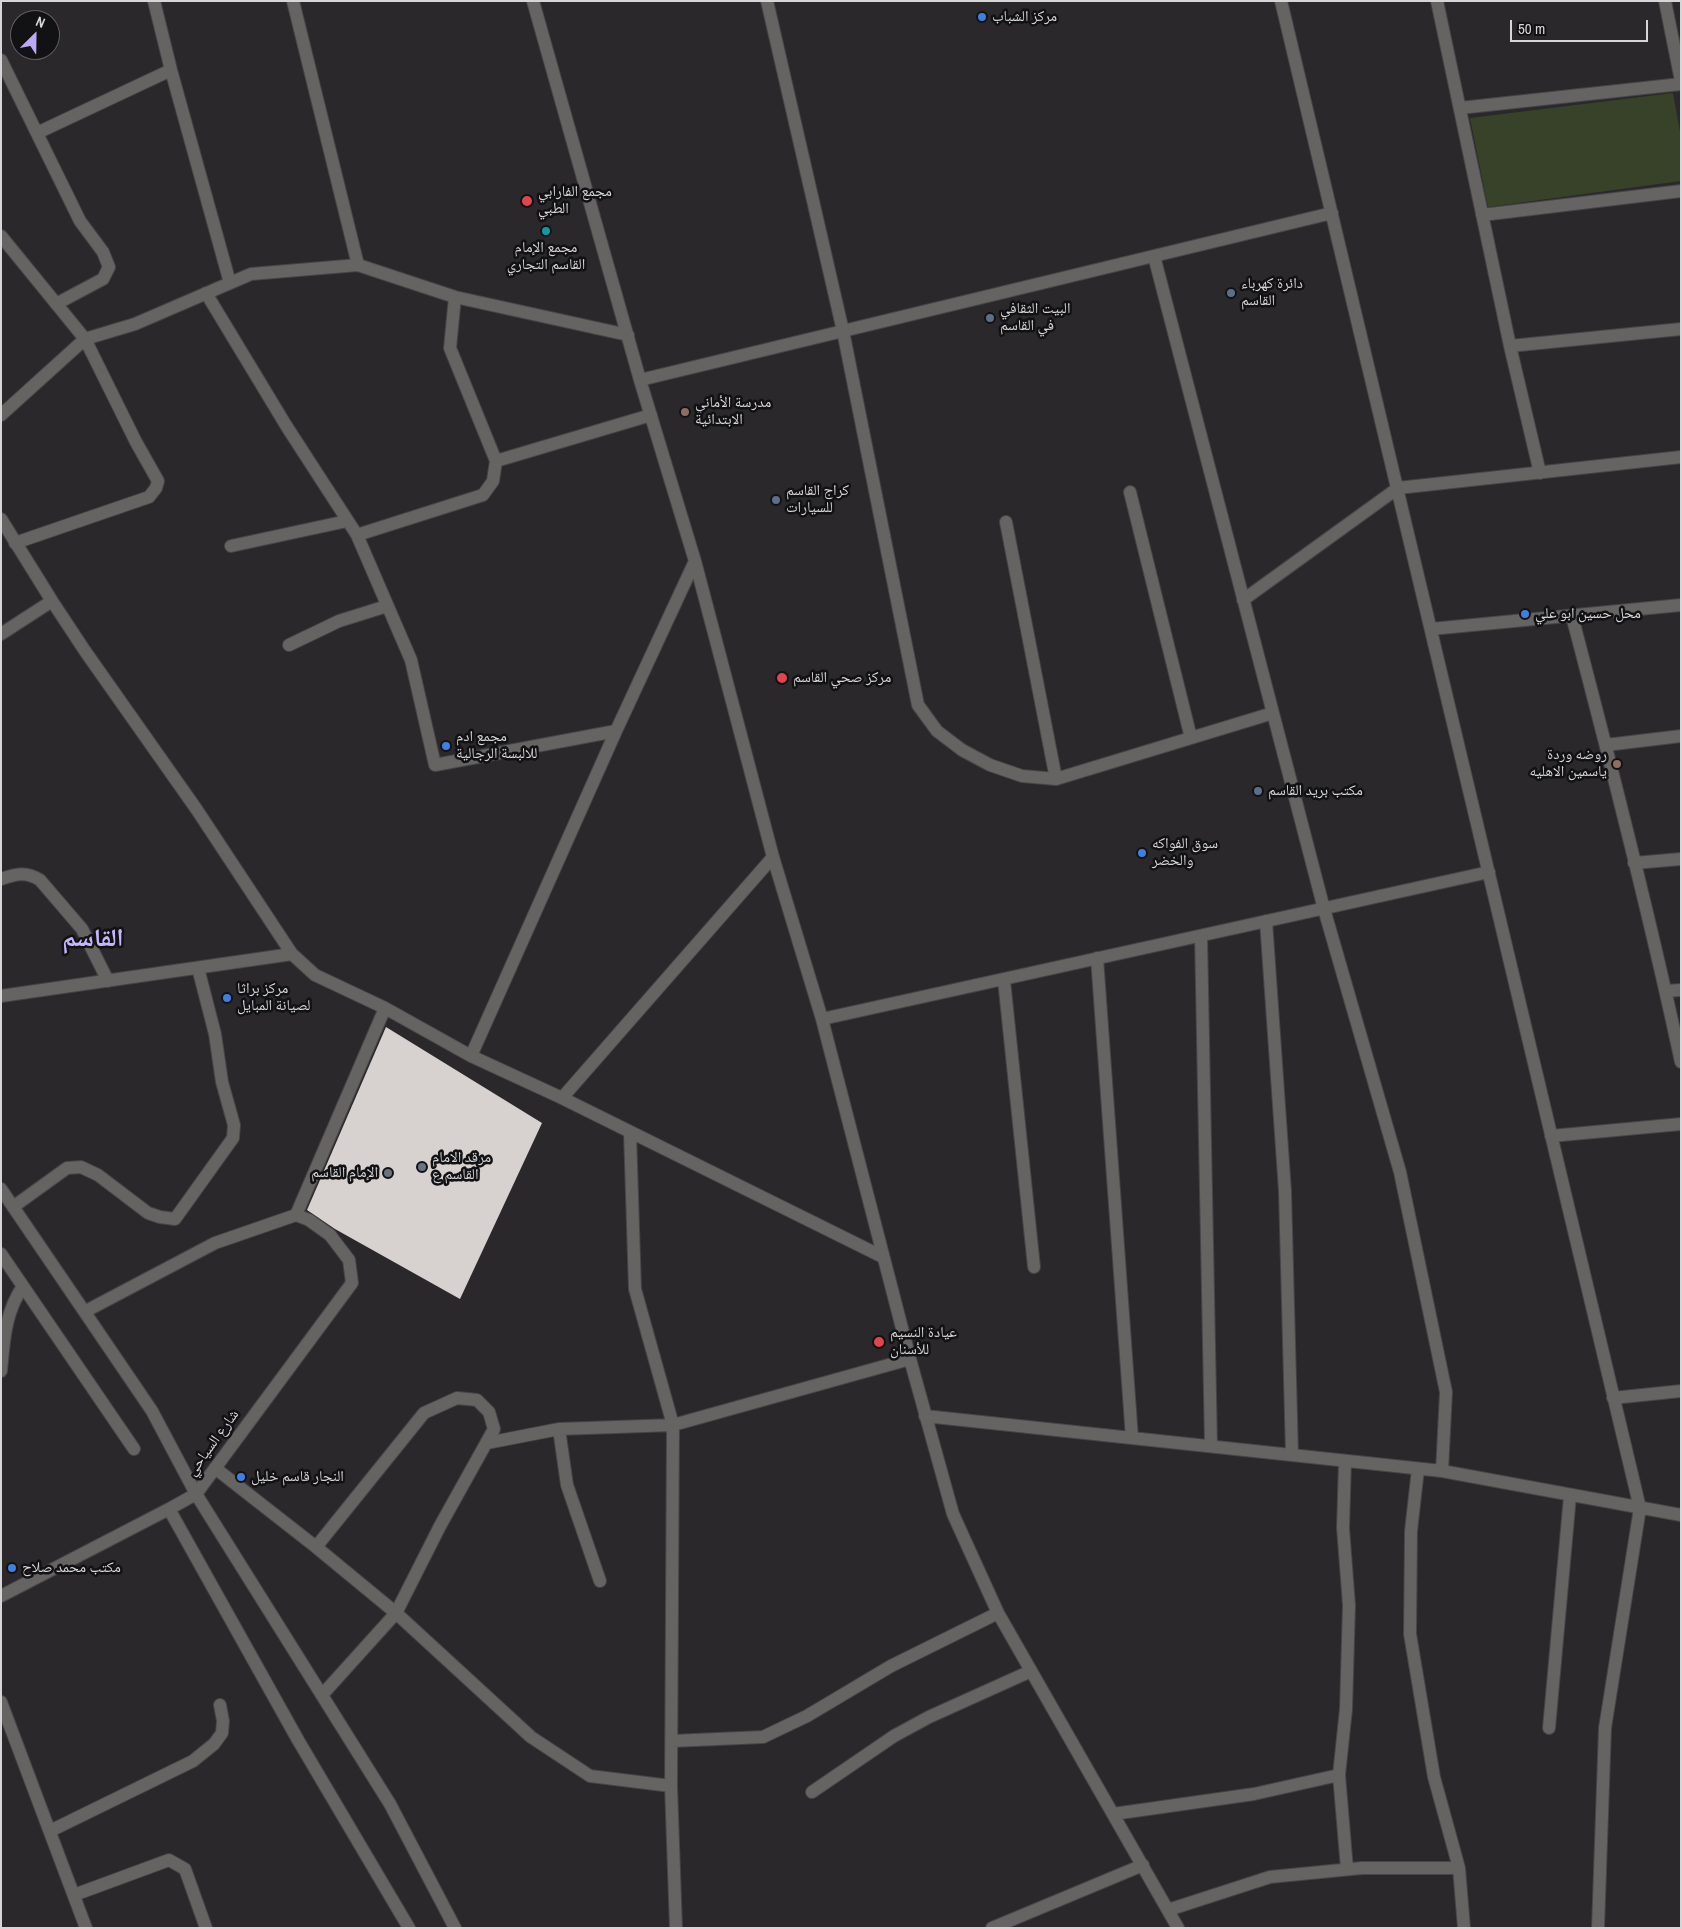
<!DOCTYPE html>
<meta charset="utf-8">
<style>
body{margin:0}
#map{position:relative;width:1682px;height:1929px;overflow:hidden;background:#2a282b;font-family:"Archivo Narrow",sans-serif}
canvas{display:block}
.frame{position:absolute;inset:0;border:2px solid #d6d5d7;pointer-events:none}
.north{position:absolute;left:10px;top:10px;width:50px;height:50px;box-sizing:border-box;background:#121113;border:1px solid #605f61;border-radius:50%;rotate:23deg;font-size:14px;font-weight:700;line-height:20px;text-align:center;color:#d6d5d7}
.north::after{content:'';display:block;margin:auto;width:18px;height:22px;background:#baaaf6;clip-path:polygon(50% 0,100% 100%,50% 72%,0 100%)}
.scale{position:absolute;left:1510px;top:20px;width:138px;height:22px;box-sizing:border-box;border:2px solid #d6d5d7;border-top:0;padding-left:6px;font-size:15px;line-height:18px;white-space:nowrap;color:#d6d5d7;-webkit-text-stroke:4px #121113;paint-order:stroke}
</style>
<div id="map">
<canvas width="1682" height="1929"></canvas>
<div class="frame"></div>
<div class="north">N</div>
<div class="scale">50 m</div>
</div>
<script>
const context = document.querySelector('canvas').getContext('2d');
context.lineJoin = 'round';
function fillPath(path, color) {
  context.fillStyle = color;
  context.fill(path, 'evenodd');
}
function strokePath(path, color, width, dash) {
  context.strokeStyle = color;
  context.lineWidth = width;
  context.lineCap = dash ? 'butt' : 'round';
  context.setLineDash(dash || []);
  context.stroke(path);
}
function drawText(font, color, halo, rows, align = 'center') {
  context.font = font + ' "Archivo Narrow","Noto Naskh Arabic",sans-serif';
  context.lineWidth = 5;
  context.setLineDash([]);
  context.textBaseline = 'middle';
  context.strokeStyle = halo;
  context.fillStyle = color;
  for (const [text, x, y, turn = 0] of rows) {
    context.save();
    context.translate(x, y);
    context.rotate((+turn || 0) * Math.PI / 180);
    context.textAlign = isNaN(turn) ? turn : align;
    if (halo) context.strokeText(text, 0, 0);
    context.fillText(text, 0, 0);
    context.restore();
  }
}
const green = new Path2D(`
 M1673 93 1681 137V181L1488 207 1470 118Z`);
const building = new Path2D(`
 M386 1027 542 1123 460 1299 335 1229 307 1210Z`);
const minor = new Path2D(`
 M154 1 171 70 230 283
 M293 1 358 265
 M533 1 640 380 695 561 773 857 822 1019 910 1359 953 1514 998 1613 1178 1928
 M767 1 843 331 918 705 937 731 962 750 990 765 1022 776 1056 779 1273 713
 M1281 1 1640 1508 1605 1728 1598 1928
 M1437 1 1510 346 1540 473
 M1665 1 1681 81
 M1 60 80 221 103 252 109 267 103 279 56 304
 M1460 108 1681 84
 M37 133 171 70
 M1482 215 1681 191
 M1 236 85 339 136 442 158 481 156 488 149 497 15 543
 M1154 256 1324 909 1400 1172 1446 1392 1442 1471
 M206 293 287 427 357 535 411 660 435 765 616 731
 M1510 346 1681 329
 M640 380 1332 213
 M1 415 85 339 135 324 251 274 358 265 455 297 628 335
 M496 461 651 415
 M1130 492 1191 738
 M1 519 52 601 85 651 197 810 292 954 315 975 385 1008 471 1056 562 1098 883 1257
 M1006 522 1056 779
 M357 535 483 495 493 481 496 461 450 348 455 297
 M231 546 347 521
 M1243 600 1398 488 1681 457
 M1572 616C1611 764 1649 912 1681 1062
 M1431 629 1681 605
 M1 634 52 601
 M289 645 339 621 387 606
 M1606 745 1681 736
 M1634 863 1681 859
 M1 879C16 874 26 871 40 880L82 929 108 981
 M1266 921 1285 1191 1292 1455
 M1201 936 1211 1446
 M1097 958 1132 1438
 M1004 980 1034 1267
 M1666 991 1681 990
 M1 996 292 954
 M822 1019 1489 872
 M471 1056 616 731 695 561
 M562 1098 773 857
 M630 1133 635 1289 673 1425 671 1786 676 1928
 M1551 1136 1681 1124
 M1 1189 152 1411 196 1494 390 1804 455 1928
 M13 1207 67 1168 81 1167 98 1175 148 1213 160 1217 175 1219 233 1138 234 1125 222 1082 215 1034 198 968
 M296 1215 385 1008
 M1 1254 134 1449
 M1 1371C4 1339 5 1313 23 1286
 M1613 1398 1681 1391
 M925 1416 1442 1471 1681 1515
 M559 1429 567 1485 600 1581
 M487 1443 559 1429 673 1425 910 1359
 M1345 1461 1343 1528 1349 1605 1346 1709 1339 1775 1347 1869
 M215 1468 316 1547 396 1613 531 1737 590 1776 671 1786
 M1418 1469 1411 1531 1410 1634 1434 1777 1459 1868 1464 1928
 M169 1509 298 1740 409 1928
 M316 1547 424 1413 457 1398 477 1400 489 1412 494 1429 440 1526 396 1613 322 1695
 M1 1596 169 1509 196 1494 352 1283 349 1260 330 1235 309 1220 296 1215 215 1243 86 1311
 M1 1702 86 1928
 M1549 1728 1570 1496
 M672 1741 763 1737 807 1716 891 1666 998 1613
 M812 1792 894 1736 929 1717 1031 1671
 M1113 1814 1254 1794 1339 1775
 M50 1831 193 1761 214 1744 222 1733 223 1721 220 1705
 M74 1895 169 1860 185 1869 206 1928
 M1168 1910 1270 1877 1362 1868H1459
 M992 1928 1143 1865`);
const markers = [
 [982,17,5,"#3f7fe0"],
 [527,201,6,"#e0444e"],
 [546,231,5,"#0f9aa8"],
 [1231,293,5,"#5c6f8a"],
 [990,318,5,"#5c6f8a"],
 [685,412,5,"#8d6e63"],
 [776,500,5,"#5c6f8a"],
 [1525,614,5,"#3f7fe0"],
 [782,678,6,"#e0444e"],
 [446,746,5,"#3f7fe0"],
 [1617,764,5,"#8d6e63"],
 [1258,791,5,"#5c6f8a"],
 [1142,853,5,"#3f7fe0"],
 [227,998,5,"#3f7fe0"],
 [422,1167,5,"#6b7280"],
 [388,1173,5,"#6b7280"],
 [879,1342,6,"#e0444e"],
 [241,1477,5,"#3f7fe0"],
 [12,1568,5,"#3f7fe0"]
];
const poiNames = [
 ["مركز الشباب",992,17],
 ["مجمع الفارابي",538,192],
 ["الطبي",538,209],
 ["مجمع الإمام",546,248,"center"],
 ["القاسم التجاري",546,265,"center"],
 ["دائرة كهرباء",1241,284],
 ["القاسم",1241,301],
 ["البيت الثقافي",1000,309],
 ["في القاسم",1000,326],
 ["مدرسة الأماني",695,403],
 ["الابتدائية",695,420],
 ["كراج القاسم",786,491],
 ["للسيارات",786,508],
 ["محل حسين ابو علي",1535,614],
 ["مركز صحي القاسم",793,678],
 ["مجمع ادم",456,737],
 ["للالبسة الرجالية",456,754],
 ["روضه وردة",1607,755,"right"],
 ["ياسمين الاهليه",1607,772,"right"],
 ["مكتب بريد القاسم",1268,791],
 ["سوق الفواكه",1152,844],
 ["والخضر",1152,861],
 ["مركز براثا",237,989],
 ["لصيانة المبايل",237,1006],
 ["مرقد الامام",432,1158],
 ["القاسم ع",432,1175],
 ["الإمام القاسم",378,1173,"right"],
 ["عيادة النسيم",890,1333],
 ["للأسنان",890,1350],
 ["النجار قاسم خليل",251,1477],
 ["مكتب محمد صلاح",22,1568]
];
const streetNames = [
 ["شارع السياحي",213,1443,-54]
];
const townNames = [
 ["القاسم",93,939]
];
fillPath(green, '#374229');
fillPath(building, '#d7d2d0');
strokePath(minor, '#464447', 14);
strokePath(minor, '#656463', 12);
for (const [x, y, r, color] of markers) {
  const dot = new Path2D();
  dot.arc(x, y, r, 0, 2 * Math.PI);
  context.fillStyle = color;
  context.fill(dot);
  strokePath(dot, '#121113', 2);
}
drawText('15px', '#d6d5d7', '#121113', poiNames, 'left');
drawText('15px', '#d6d5d7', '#121113', streetNames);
drawText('bold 25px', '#c5b6fe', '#121113', townNames);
</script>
